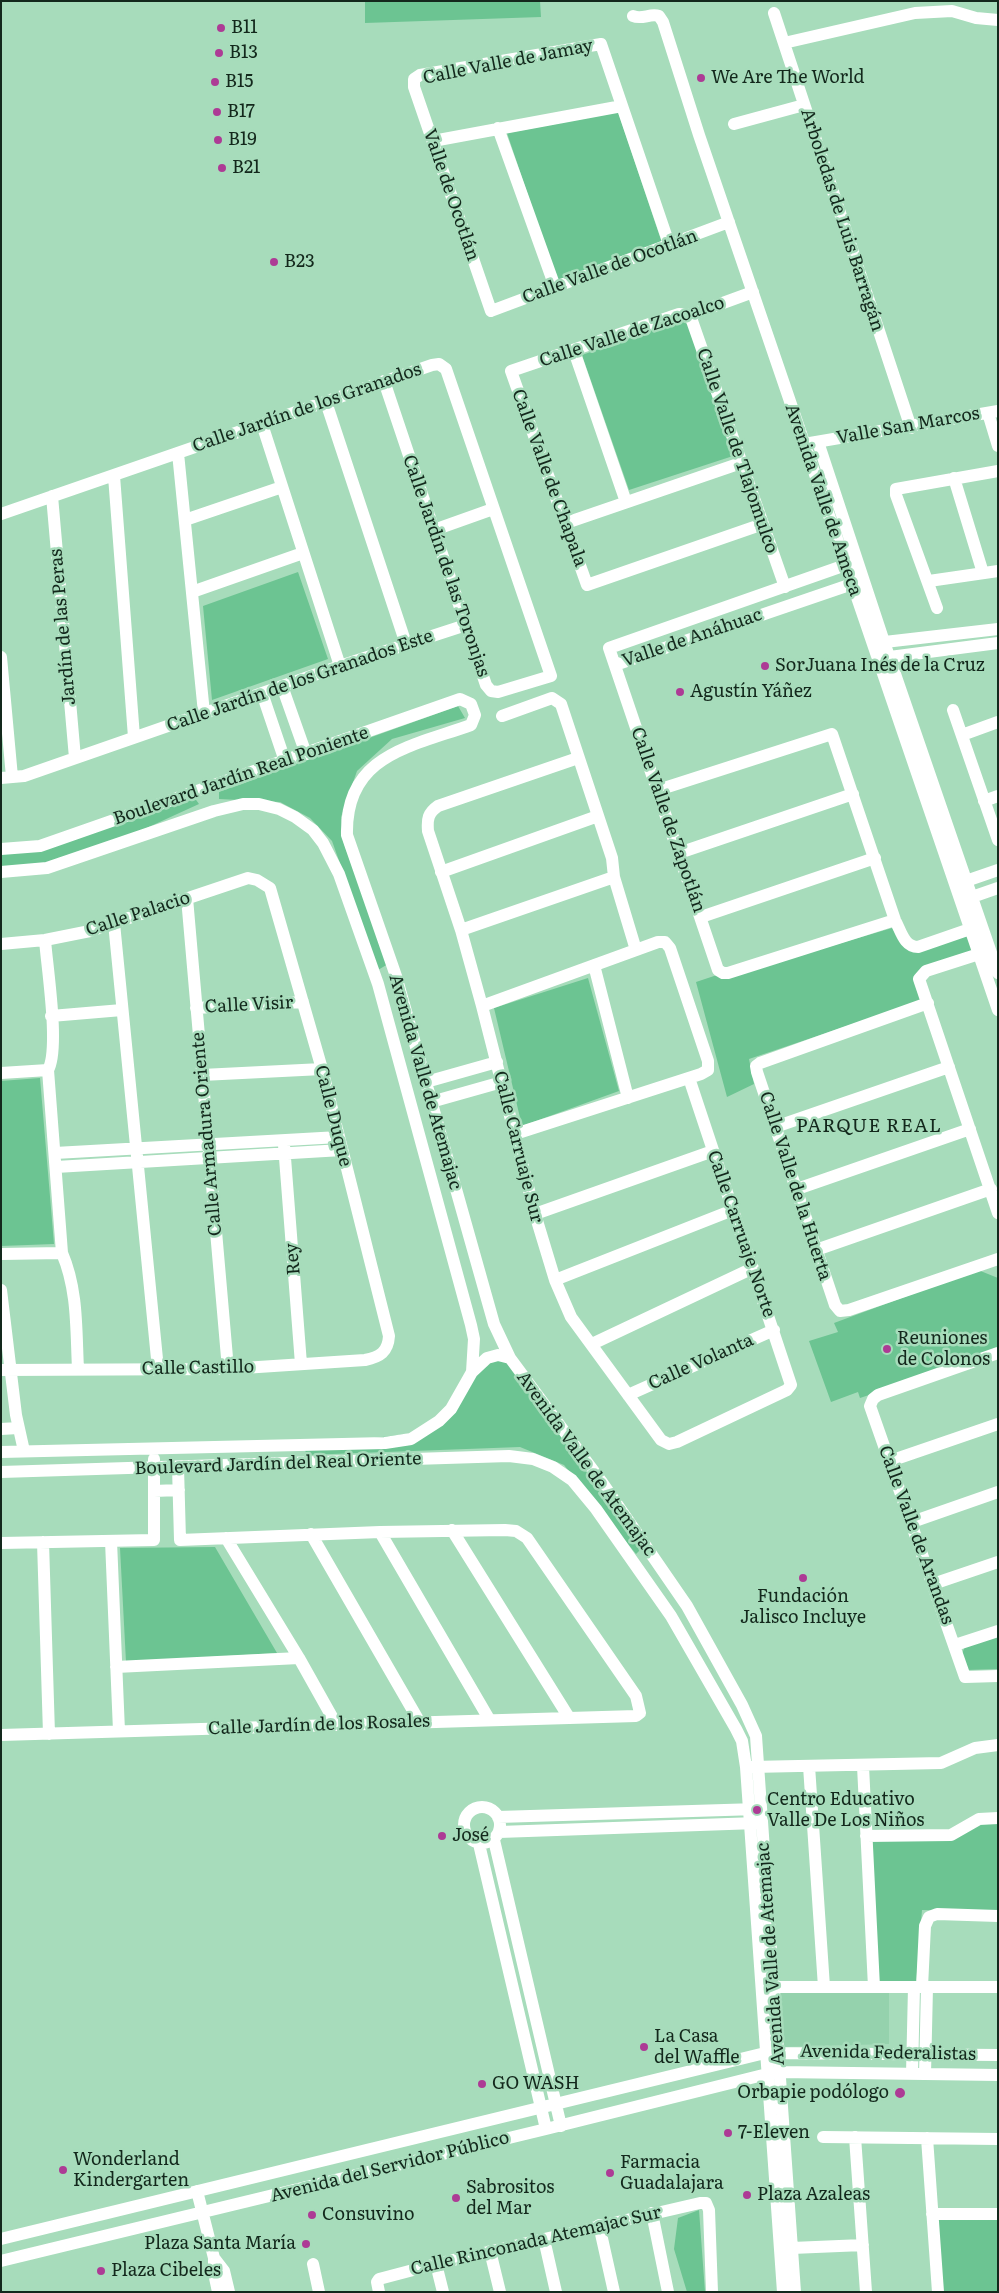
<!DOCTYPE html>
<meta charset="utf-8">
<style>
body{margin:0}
#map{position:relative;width:999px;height:2293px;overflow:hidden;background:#a7dcbb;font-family:Literata,serif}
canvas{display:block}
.frame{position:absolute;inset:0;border:2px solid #13281c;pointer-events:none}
</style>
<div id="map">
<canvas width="999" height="2293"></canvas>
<div class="frame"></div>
</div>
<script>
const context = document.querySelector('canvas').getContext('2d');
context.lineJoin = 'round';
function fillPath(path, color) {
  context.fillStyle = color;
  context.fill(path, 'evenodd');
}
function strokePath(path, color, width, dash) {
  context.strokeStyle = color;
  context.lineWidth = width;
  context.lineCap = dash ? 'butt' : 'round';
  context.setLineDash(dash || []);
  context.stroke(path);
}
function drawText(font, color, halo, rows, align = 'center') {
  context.font = font + ' Literata,serif';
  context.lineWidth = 5;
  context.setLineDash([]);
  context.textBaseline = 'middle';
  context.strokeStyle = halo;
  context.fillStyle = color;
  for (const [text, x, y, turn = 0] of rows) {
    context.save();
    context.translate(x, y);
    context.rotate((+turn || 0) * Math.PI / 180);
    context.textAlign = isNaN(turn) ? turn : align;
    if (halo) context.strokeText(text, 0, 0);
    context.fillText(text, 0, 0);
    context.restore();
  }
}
const built = new Path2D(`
 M889 1991V2044L782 2047 781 1992Z`);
const green = new Path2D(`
 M365 1H540L541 17 365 23Z
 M618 112 662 243 557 281 507 133Z
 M679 321 688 324 733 456 629 490 582 355Z
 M298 572 328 659 212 700 203 606Z
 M458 706 465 718 392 739 357 771 341 817 344 844 388 964 378 970 332 841 310 818 280 802 219 799V792Z
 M194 797 199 804 140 831 46 863 1 867V854Z
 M892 928 903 945 967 934 974 952 925 969 921 1001 749 1059 754 1084 727 1097 696 982 717 975 723 978Z
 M588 978 619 1091 522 1126 494 1008Z
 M40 1078 54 1244 1 1246V1081Z
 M978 1270 998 1278V1352L860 1398 858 1392 831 1402 809 1341 838 1332 834 1323Z
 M498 1356 510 1359 643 1547 636 1554 564 1465 520 1447 306 1455 305 1447 429 1431 481 1365Z
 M215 1547 277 1653 126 1662 120 1548Z
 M998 1635V1669L966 1670 962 1654 965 1646Z
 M998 1820V1912L922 1910 916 1985 877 1984 869 1840 951 1838 979 1821Z
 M699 2210 705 2292H687L674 2249 678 2218Z
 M936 2217H998V2292H941Z`);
const minor = new Path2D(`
 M774 13 911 428
 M633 16C642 20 650 13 659 16L663 22 699 135 998 1010
 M784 43 915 13 952 11 976 18 998 20
 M734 124 804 105
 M498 128 555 287
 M433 141 622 106
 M669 244 601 44 420 75 414 79V87L491 311 729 222
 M753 292 690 315 679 314 511 371 587 585 763 524
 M690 315 785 587
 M574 351 626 502
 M326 402 406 644
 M988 413 998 446
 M262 424 340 666
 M818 442 884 642 998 973
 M810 443 998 411
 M178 453 204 713
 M114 476 134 737
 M954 478 983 573
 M52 496 75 758
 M1 514 432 365 439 364 446 369 551 676 498 692 491 691 486 685 384 381
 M185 520 282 487
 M566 523 741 463
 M434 530 493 509
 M857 561 609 648 718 970 723 973H728L895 920
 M929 581 998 571
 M192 592 303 553
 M937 608 896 495V489L998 471
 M876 643 998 629
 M1 657 12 777
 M882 658 998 643
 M615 665 858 582
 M282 686 306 754
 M262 693 285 761
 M953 710 998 840
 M502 716 552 698 561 704 612 858 614 877 636 950
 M962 735 998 722
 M578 758 438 806C428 813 427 819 428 831L461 930 482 1006 535 1214 555 1280 571 1317 661 1440 669 1444 677 1442 787 1390 791 1385 689 1078
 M1 778 24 776 340 666 466 625
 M658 790 832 734 895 920C901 931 904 947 918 947L970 929
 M984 801 998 796
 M1 849 40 846 460 699 471 704 475 715 471 725C410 747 345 755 347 835L396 976 494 1324 510 1358 601 1481 687 1606 742 1705 756 1736 795 2292
 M679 853 853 794
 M1 872 47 868 214 811 243 804H259L279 809 295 817 313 830 323 843 339 874 378 984 471 1325 474 1339 472 1372
 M441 872 598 816
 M966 881 998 870
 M972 897 998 888
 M187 898 228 1369
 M701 917 875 858
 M114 923 158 1369
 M461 930 614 877
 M45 940C47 967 60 1049 48 1070L62 1253C78 1290 76 1330 78 1369
 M1 944 45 940 90 931 248 878 257 880 270 888 322 1069 389 1336C388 1352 380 1357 365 1360L228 1369 1 1370
 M979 954 926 971 919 979 998 1213
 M594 965 628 1098
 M928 1003 760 1063 756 1066 757 1072 835 1305 840 1311 849 1310 998 1259
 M482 1006 658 942H665L670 948 708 1061V1070L701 1074 515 1134
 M196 1008 303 1002
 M51 1016 122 1010
 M1 1073 48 1070
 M202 1075 322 1069
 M426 1082 497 1062
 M431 1102 502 1082
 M775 1127 949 1067
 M284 1145 301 1364
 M55 1153 339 1137
 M56 1167 342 1150
 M797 1189 970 1129
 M535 1214 713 1151
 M816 1250 991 1189
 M1 1254 62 1253
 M555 1280 733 1210
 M1 1290 16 1415 24 1451
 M592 1344 753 1268
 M998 1353 878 1395 873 1399 870 1406 965 1677 998 1676
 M628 1395 774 1330
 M1 1429 18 1428
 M1 1452 385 1443 411 1439 439 1421 451 1409 472 1372 487 1358 498 1355 510 1358
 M890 1461 998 1424
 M1 1472 509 1456 533 1459 553 1467 572 1480 596 1509 671 1616 736 1729 742 1741 746 1767 783 2292
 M154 1491 179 1490
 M912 1522 998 1492
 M452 1530 568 1716
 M380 1532 489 1719
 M311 1534 419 1721
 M226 1538 299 1658 336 1724
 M111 1541 119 1731
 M43 1542 49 1734
 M1 1543 154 1540V1459
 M933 1584 998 1562
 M955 1645 998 1631
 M116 1667 299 1658
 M1 1735 636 1716 640 1713 636 1696 527 1538 516 1531 505 1530 380 1532 180 1540 178 1467
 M809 1766 824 1987
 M863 1766 874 1987
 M751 1767 941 1763 975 1748 998 1745
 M464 1825a18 18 0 1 1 36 0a18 18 0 1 1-36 0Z
 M498 1817 757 1809
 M499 1832 757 1823
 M866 1836 951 1835 979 1819 998 1818
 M494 1840 561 2126
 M479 1844 546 2129
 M773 1987H998
 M922 1987 925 1926 929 1917 937 1914 998 1916
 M912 2074 914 1987
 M925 2074 927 1987
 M823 2137 998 2139
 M855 2137 866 2292
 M927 2138 938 2292
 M197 2191 214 2258V2273L218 2292
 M652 2213 668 2292
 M932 2214H998
 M599 2225 614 2292
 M1 2239 765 2053 998 2055
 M544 2239 556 2292
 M792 2248 863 2245
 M490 2251 500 2292
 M214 2258 224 2271 229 2292
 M1 2261 546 2129 767 2074 779 2072 998 2075
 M313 2264 319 2292
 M436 2264 443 2292
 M379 2292 377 2282 379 2279 436 2264 700 2203H706L709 2210 712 2292`);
const markers = [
 [221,28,5,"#ad3b95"],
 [219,53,5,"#ad3b95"],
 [701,78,5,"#ad3b95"],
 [215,82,5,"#ad3b95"],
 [217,112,5,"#ad3b95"],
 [218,140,5,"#ad3b95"],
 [222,168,5,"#ad3b95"],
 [274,262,5,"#ad3b95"],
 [765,666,5,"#ad3b95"],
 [680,692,5,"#ad3b95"],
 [887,1349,5,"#ad3b95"],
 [803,1578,5,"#ad3b95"],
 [757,1810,5,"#ad3b95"],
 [442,1836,5,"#ad3b95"],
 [644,2047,5,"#ad3b95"],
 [482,2084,5,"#ad3b95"],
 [900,2093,6,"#ad3b95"],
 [728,2133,5,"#ad3b95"],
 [63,2170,5,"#ad3b95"],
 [610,2173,5,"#ad3b95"],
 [747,2195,5,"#ad3b95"],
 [456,2198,5,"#ad3b95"],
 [312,2215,5,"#ad3b95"],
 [306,2244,5,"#ad3b95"],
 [101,2271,5,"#ad3b95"]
];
const poiNames = [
 ["B11",231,28],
 ["B13",229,53],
 ["We Are The World",711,78],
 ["B15",225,82],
 ["B17",227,112],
 ["B19",228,140],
 ["B21",232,168],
 ["B23",284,262],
 ["SorJuana Inés de la Cruz",775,666],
 ["Agustín Yáñez",690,692],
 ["Reuniones",897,1339],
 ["de Colonos",897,1360],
 ["Fundación",803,1597,"center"],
 ["Jalisco Incluye",803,1618,"center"],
 ["Centro Educativo",767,1800],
 ["Valle De Los Niños",767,1821],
 ["José",452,1836],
 ["La Casa",654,2037],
 ["del Waffle",654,2058],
 ["GO WASH",492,2084],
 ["Orbapie podólogo",889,2093,"right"],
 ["7-Eleven",738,2133],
 ["Wonderland",73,2160],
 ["Kindergarten",73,2181],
 ["Farmacia",620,2163],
 ["Guadalajara",620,2184],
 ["Sabrositos",466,2188],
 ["del Mar",466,2209],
 ["Plaza Azaleas",757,2195],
 ["Consuvino",322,2215],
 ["Plaza Santa María",296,2244,"right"],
 ["Plaza Cibeles",111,2271]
];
const streetNames = [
 ["Calle Valle de Jamay",508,62,-11],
 ["Valle de Ocotlán",451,195,71],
 ["Arboledas de Luis Barragán",842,220,72],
 ["Calle Valle de Ocotlán",610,267,-20],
 ["Calle Valle de Zacoalco",632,332,-18],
 ["Calle Jardín de los Granados",307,408,-19],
 ["Valle San Marcos",908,426,-10],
 ["Calle Valle de Tlajomulco",737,451,71],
 ["Calle Valle de Chapala",549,478,70],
 ["Avenida Valle de Ameca",823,500,71],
 ["Calle Jardín de las Toronjas",446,566,71],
 ["Jardín de las Peras",63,627,-95],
 ["Valle de Anáhuac",692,638,-19],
 ["Calle Jardín de los Granados Este",300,681,-19],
 ["Boulevard Jardín Real Poniente",241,776,-19],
 ["Calle Valle de Zapotlán",668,820,71],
 ["Calle Palacio",138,914,-18],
 ["Calle Visir",249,1005,-3],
 ["Avenida Valle de Atemajac",425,1082,74],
 ["Calle Duque",333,1116,76],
 ["Calle Armadura Oriente",207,1134,-95],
 ["Calle Carruaje Sur",518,1147,76],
 ["Calle Valle de la Huerta",795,1186,72],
 ["Calle Carruaje Norte",741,1234,71],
 ["Rey",293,1259,-95],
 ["Calle Volanta",701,1362,-24],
 ["Calle Castillo",198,1368,-1],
 ["Boulevard Jardín del Real Oriente",278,1464,-2],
 ["Avenida Valle de Atemajac",586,1464,54],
 ["Calle Valle de Arandas",916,1535,70],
 ["Calle Jardín de los Rosales",319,1725,-2],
 ["Avenida Valle de Atemajac",771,1954,-94],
 ["Avenida Federalistas",888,2053,1],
 ["Avenida del Servidor Público",390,2167,-14],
 ["Calle Rinconada Atemajac Sur",536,2241,-13]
];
const neighbourhoodNames = [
 ["PARQUE REAL",869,1126]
];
fillPath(built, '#95d2ad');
fillPath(green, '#6cc492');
strokePath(minor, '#fff', 12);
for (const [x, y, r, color] of markers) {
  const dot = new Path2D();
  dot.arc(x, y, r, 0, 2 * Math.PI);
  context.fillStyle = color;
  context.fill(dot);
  strokePath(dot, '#a7dcbb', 2);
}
drawText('18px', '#13281c', '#a7dcbb', poiNames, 'left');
drawText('18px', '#13281c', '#a7dcbb', streetNames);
context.letterSpacing = '1px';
drawText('19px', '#13281c', '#a7dcbb', neighbourhoodNames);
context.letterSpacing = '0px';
</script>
